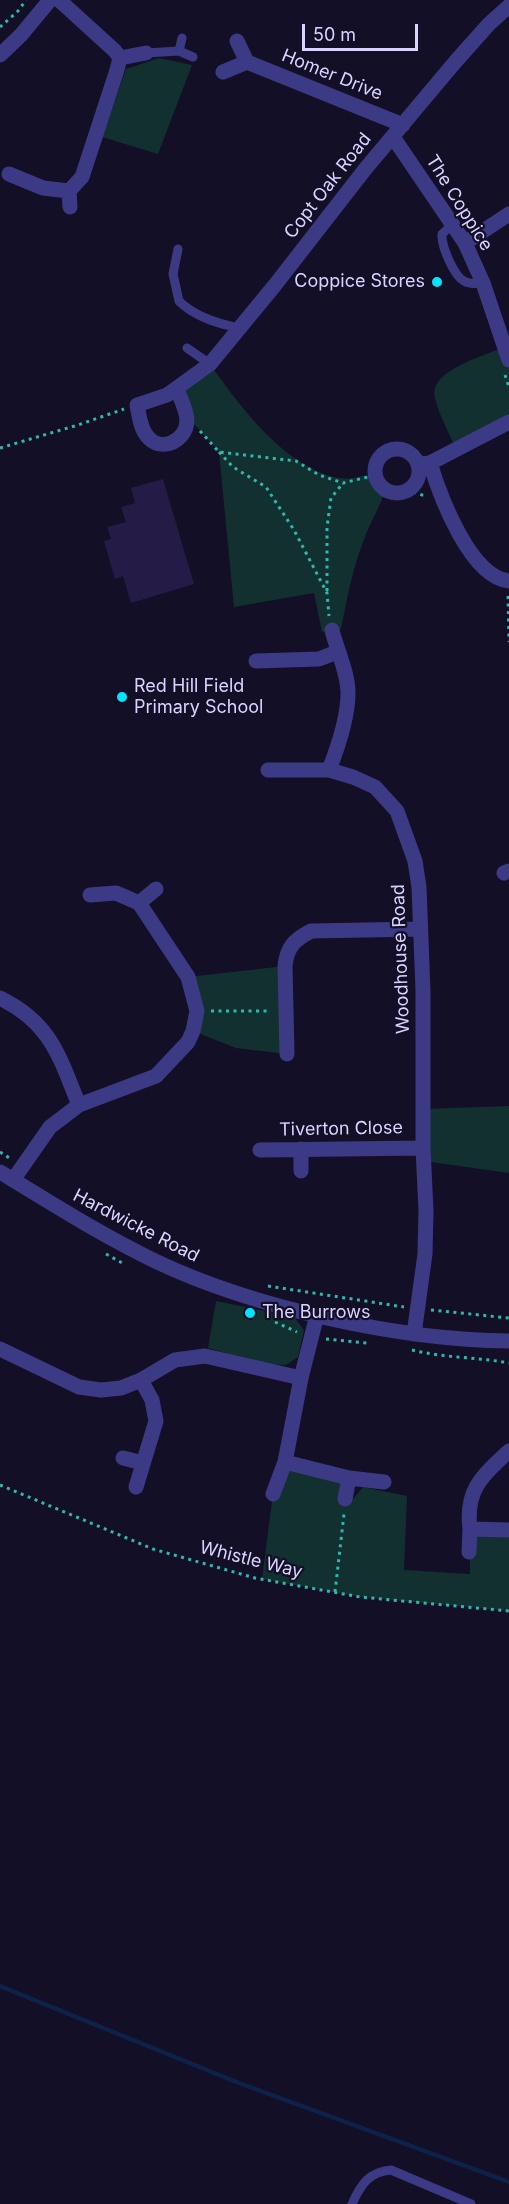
<!DOCTYPE html>
<style>
body{margin:0}
#map{position:relative;width:509px;height:2204px;overflow:hidden;background:#130f26;font-family:Inter,sans-serif}
canvas{display:block}
.scale{position:absolute;left:302px;top:24px;width:116px;height:27px;box-sizing:border-box;border:3px solid #d9d4ff;border-top:0;padding-left:8px;font-size:18px;line-height:21px;white-space:nowrap;color:#d9d4ff;-webkit-text-stroke:4px #130f26;paint-order:stroke}
</style>
<div id="map">
<canvas width="509" height="2204"></canvas>
<div class="scale">50 m</div>
</div>
<script>
const context = document.querySelector('canvas').getContext('2d');
context.lineJoin = 'round';
function fillPath(path, color) {
  context.fillStyle = color;
  context.fill(path, 'evenodd');
}
function strokePath(path, color, width, dash) {
  context.strokeStyle = color;
  context.lineWidth = width;
  context.lineCap = dash ? 'butt' : 'round';
  context.setLineDash(dash || []);
  context.stroke(path);
}
function drawText(font, color, halo, rows, align = 'center') {
  context.font = font + ' Inter,sans-serif';
  context.lineWidth = 4.5;
  context.setLineDash([]);
  context.textBaseline = 'middle';
  context.strokeStyle = halo;
  context.fillStyle = color;
  for (const [text, x, y, turn = 0] of rows) {
    context.save();
    context.translate(x, y);
    context.rotate((+turn || 0) * Math.PI / 180);
    context.textAlign = isNaN(turn) ? turn : align;
    if (halo) context.strokeText(text, 0, 0);
    context.fillText(text, 0, 0);
    context.restore();
  }
}
const green = new Path2D(`
 M159 58 192 65 158 154 102 137 126 69Z
 M504 347 509 360V422L456 449C449 433 439 415 435 398 428 370 485 356 504 347Z
 M210 364C239 405 286 469 339 478 353 480 363 474 376 475L378 481 386 489C380 506 371 521 365 537 353 566 347 599 341 629L322 632 314 593 234 607 219 452 187 416 177 390Z
 M285 966 287 1054 236 1048 193 1031 188 977Z
 M509 1106V1173L424 1161V1109Z
 M216 1301 294 1317 304 1330 298 1357 286 1365 263 1364 208 1348Z
 M285 1462 349 1478 352 1500 363 1487 407 1496 404 1570 470 1574V1529L509 1530V1611L360 1597 262 1579 273 1494Z`);
const stream = new Path2D(`
 M0 1986 239 2083 509 2182`);
const building = new Path2D(`
 M163 479 194 584 131 603 123 576 115 579 104 541 111 539 107 527 126 522 121 507 135 503 131 488Z`);
const path = new Path2D(`
 M0 27 18 11 26 0
 M505 375 509 387
 M200 431 219 452 296 461 319 475 343 483 376 475
 M0 448 78 425 124 409
 M415 451C357 419 355 519 414 492L425 496
 M219 452 233 467 266 487 294 530 327 593 329 616
 M327 591V527L331 498 343 483
 M508 596 509 642
 M211 1011H270
 M0 1152 11 1159
 M106 1254 124 1264
 M268 1286 404 1307
 M431 1310 509 1318
 M275 1322 297 1332
 M326 1339 367 1343
 M412 1350C444 1358 477 1357 509 1363
 M0 1485 153 1549 255 1578 360 1597 509 1611
 M335 1592 344 1514`);
const lane = new Path2D(`
 M179 51 182 38
 M146 53 179 51 193 57
 M453 224 442 234C441 246 454 276 464 281 470 285 476 283 483 283
 M178 249 173 274 179 301C195 317 218 324 240 328
 M187 348 210 364
 M352 2204C361 2184 369 2172 391 2170L471 2204`);
const street = new Path2D(`
 M237 41 247 62
 M0 55 21 35 50 0
 M120 58 146 53
 M247 62 403 125
 M223 72 247 62
 M393 137 465 243 483 283 509 360
 M9 174 43 188 69 191 82 177 117 70 120 58 115 51 59 0
 M69 191 70 207
 M465 243 509 214
 M177 390C181 399 187 411 187 421 186 442 160 453 147 436 140 428 139 414 137 405L167 395 210 364 275 285 366 168 456 61 489 24 509 6
 M375 471a22 22 0 1 1 44 0a22 22 0 1 1-44 0Z
 M430 463C440 496 470 577 509 581
 M422 464 430 463 509 422
 M332 630C337 651 348 672 348 693 348 718 338 747 329 770L353 777 375 787 397 811 415 861 419 887 423 991V1148L426 1211 425 1254 414 1334
 M256 661 319 659 337 652
 M268 770H329
 M504 873 509 871
 M139 903 156 889
 M0 998C51 1023 59 1056 79 1105
 M287 1054 285 966C287 947 294 940 311 931L420 929
 M260 1150 423 1148
 M301 1171V1149
 M0 1172C51 1203 101 1235 155 1261 254 1308 399 1340 509 1341
 M13 1180 50 1127 79 1105 156 1076 188 1042 193 1031 197 1011 188 977 139 903 116 893 90 895
 M317 1315 301 1378 285 1462 349 1478 384 1482
 M0 1349 79 1387 101 1390 121 1388 141 1380 175 1360 205 1356 301 1378
 M509 1451C482 1476 465 1490 470 1529L509 1530
 M123 1458 143 1463
 M136 1487 156 1421 152 1400 141 1380
 M273 1494 285 1462
 M345 1499 349 1478
 M469 1552 470 1529`);
const markers = [
 [437,282,6,"#00e5ff"],
 [122,697,6,"#00e5ff"],
 [250,1313,6,"#00e5ff"]
];
const streetNames = [
 ["Homer Drive",332,75,22],
 ["Copt Oak Road",328,186,-52],
 ["The Coppice",459,203,58],
 ["Woodhouse Road",401,959,-92],
 ["Tiverton Close",341,1129,-1],
 ["Hardwicke Road",136,1226,27],
 ["Whistle Way",251,1560,14]
];
const poiNames = [
 ["Coppice Stores",425,282,"right"],
 ["Red Hill Field",134,687],
 ["Primary School",134,708],
 ["The Burrows",262,1313]
];
fillPath(green, '#12302f');
strokePath(stream, '#0c2248', 4.5);
fillPath(building, '#241b47');
strokePath(path, '#2fb8b0', 3, [3, 4.5]);
strokePath(lane, '#3d3a85', 9);
strokePath(street, '#3d3a85', 15);
for (const [x, y, r, color] of markers) {
  const dot = new Path2D();
  dot.arc(x, y, r, 0, 2 * Math.PI);
  context.fillStyle = color;
  context.fill(dot);
  strokePath(dot, '#130f26', 2);
}
drawText('18px', '#d9d4ff', '#130f26', streetNames);
drawText('18px', '#d9d4ff', '#130f26', poiNames, 'left');
</script>
